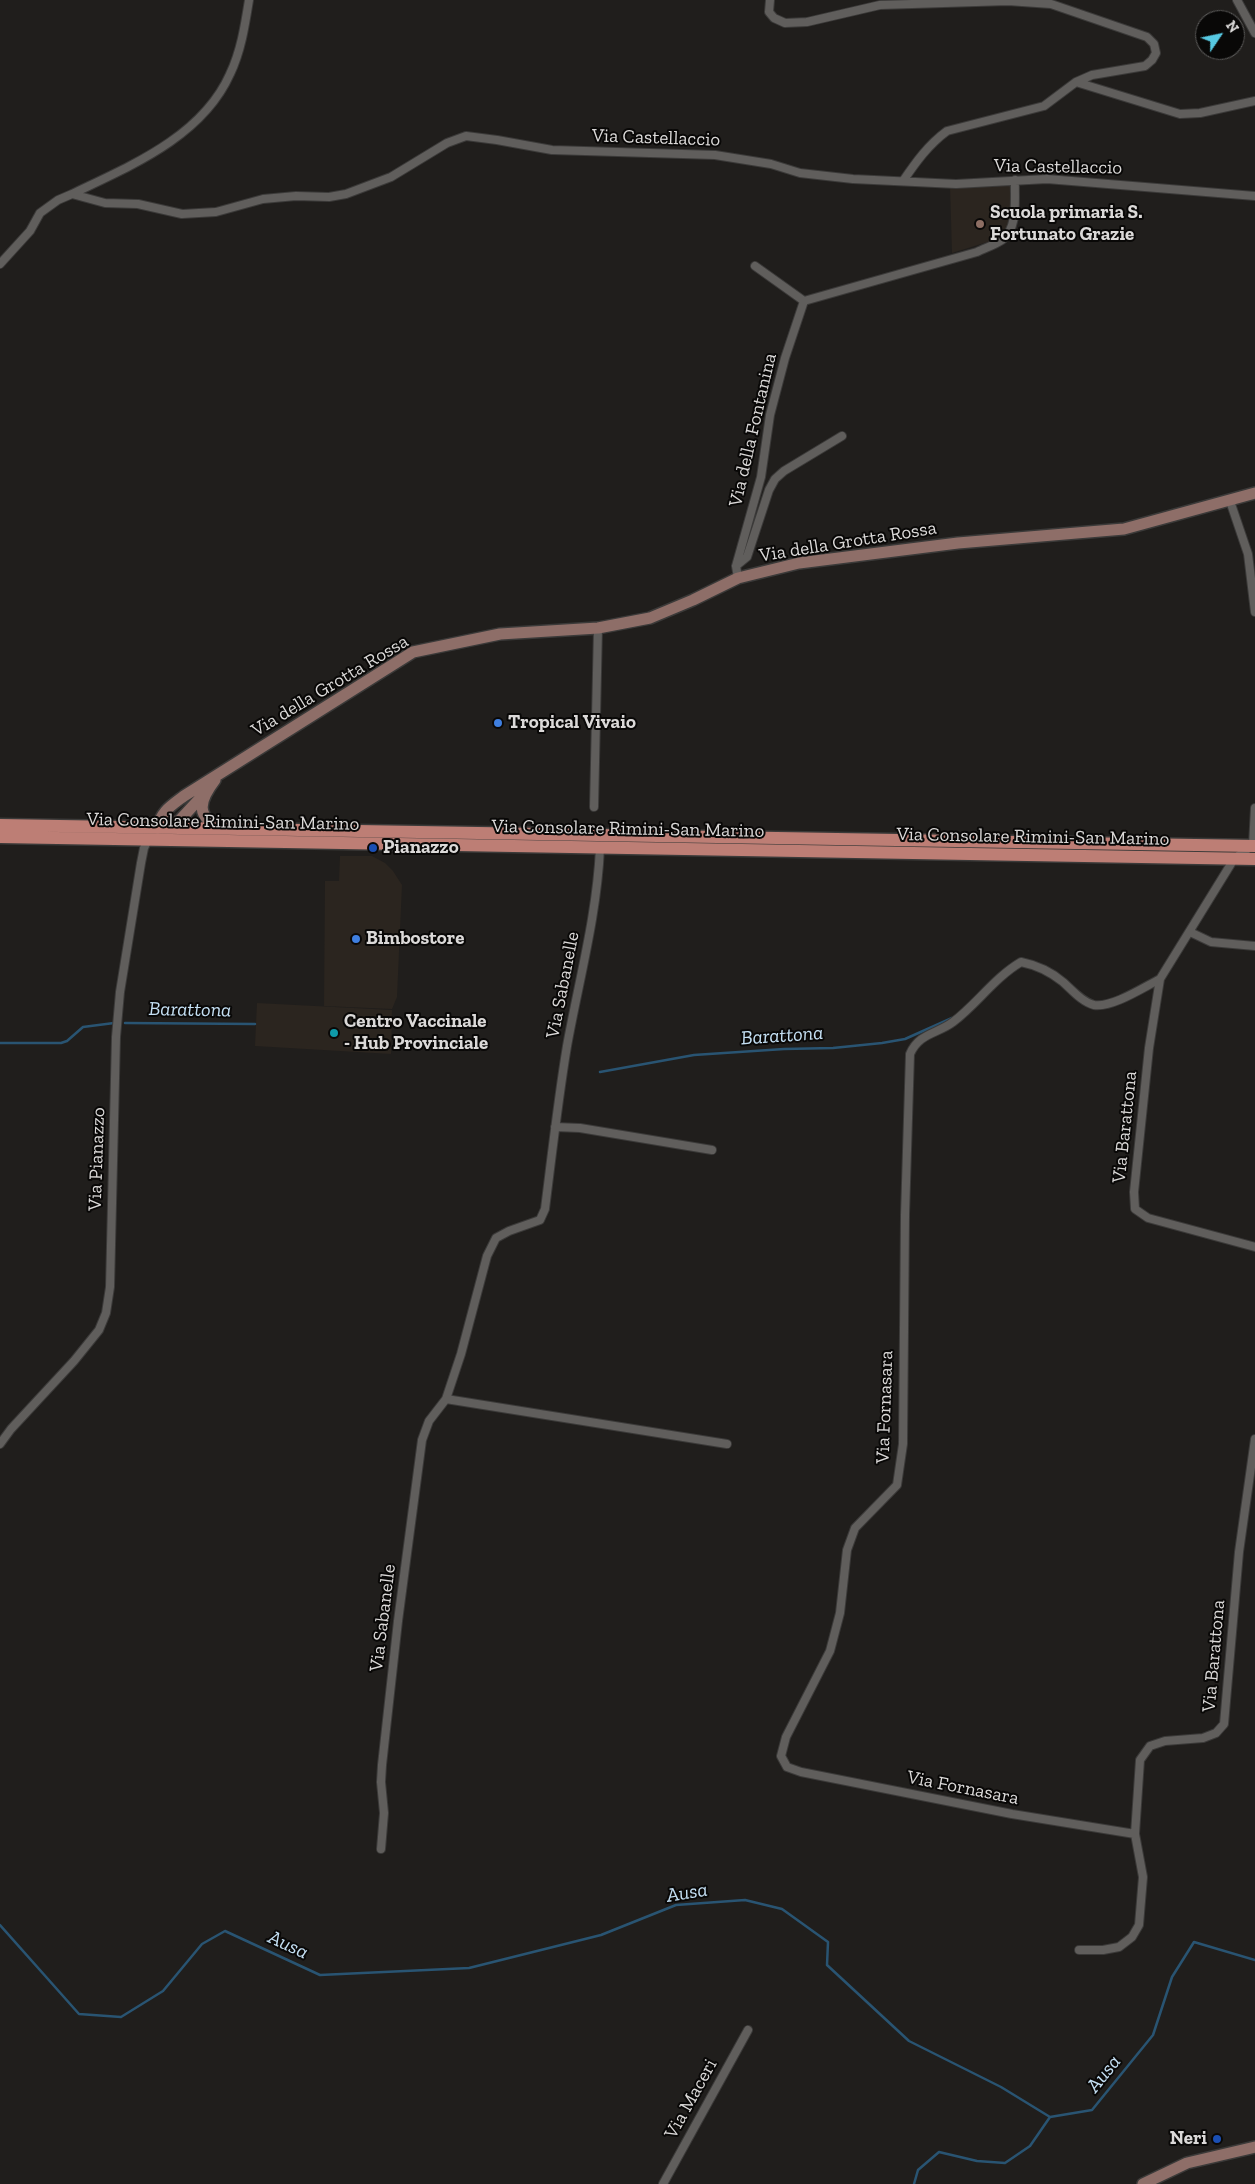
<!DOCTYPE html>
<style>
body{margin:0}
#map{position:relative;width:1255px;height:2184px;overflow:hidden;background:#201e1c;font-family:"Zilla Slab",serif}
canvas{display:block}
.north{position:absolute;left:1195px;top:10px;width:50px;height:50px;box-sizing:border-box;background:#090807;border:1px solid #5d5c5b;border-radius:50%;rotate:56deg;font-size:14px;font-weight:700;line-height:20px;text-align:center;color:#dbd9d8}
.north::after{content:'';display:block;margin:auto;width:18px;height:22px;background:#57c9e2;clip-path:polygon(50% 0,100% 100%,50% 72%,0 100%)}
</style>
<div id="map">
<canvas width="1255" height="2184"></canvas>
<div class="north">N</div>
</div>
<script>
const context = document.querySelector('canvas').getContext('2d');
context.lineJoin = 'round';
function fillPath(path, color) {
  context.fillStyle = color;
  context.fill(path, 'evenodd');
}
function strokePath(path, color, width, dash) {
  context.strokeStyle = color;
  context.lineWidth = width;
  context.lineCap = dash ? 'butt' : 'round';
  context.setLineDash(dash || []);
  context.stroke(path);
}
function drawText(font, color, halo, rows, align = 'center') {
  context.font = font + ' "Zilla Slab",serif';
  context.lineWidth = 4;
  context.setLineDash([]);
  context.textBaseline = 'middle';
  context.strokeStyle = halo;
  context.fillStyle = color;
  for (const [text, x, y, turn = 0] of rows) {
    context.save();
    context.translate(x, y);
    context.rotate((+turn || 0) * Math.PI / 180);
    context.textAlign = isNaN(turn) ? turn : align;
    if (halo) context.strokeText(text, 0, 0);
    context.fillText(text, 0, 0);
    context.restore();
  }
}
const built = new Path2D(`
 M1011 185V219L1007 230 997 239 952 253 950 186Z
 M340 856H372L385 863 393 871 402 885 397 997 392 1009 324 1006 325 881H339Z
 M257 1003 392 1010 391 1054 255 1046Z`);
const stream = new Path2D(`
 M125 1023 255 1024
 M0 1043H61L67 1041 83 1027 114 1023
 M600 1072 694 1055 784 1049 833 1048 882 1043 905 1039 952 1018
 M0 1925 79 2014 121 2017 163 1991 202 1944 225 1931 320 1975 469 1968 601 1935 676 1905 745 1900 782 1909 828 1942 827 1965 909 2041 1001 2087 1050 2117 1092 2110 1153 2035 1172 1977 1194 1942 1255 1960
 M914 2184 918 2170 939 2152 977 2161 1005 2163 1030 2146 1050 2117`);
const street = new Path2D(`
 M770 0 769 12 774 18 785 23 807 22 880 5 1008 1 1051 4 1147 37 1154 44 1156 53 1152 60 1145 66 1092 75 1076 82 1044 106 947 131C928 145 916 162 903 181
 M1237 0 1255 33
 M1076 82 1180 114 1200 113 1255 101
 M72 194C130 166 202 137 230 74 241 51 245 25 249 0
 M0 264 30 231 40 213 58 200 72 194 105 203 138 204 182 214 216 212 263 199 296 196 329 197 346 194 391 177 447 143 466 136 497 140 552 150 715 155 771 164 800 173 853 179 956 184 1047 179 1255 196
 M755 266 804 301 977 252C985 248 995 245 1002 240 1019 228 1014 198 1015 180
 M1230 501 1248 554 1255 612
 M736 566 747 557 769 490 775 479 784 471 842 436
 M738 578 736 566 761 477 770 415 785 358 804 301
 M594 807 598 628
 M1255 808 1253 845 1234 859 1160 979 1149 1048 1134 1192 1135 1209 1148 1218 1255 1247
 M1190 932 1211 942 1255 946
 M555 1127 580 1128 712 1150
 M446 1399 727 1444
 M0 1444 11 1429 74 1361 99 1330 106 1313 110 1287 116 1037 120 992 141 863 144 848 148 840
 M1135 1834 1012 1814 801 1772 787 1767 781 1756 786 1737 830 1651 840 1613 847 1550 855 1528 897 1485 903 1444 905 1215 910 1054C919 1033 937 1034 953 1022 977 1004 994 978 1021 962 1036 965 1051 972 1063 982 1072 990 1082 1002 1094 1005 1112 1008 1144 987 1160 979
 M381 1849 384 1813 381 1782 382 1765 398 1621 422 1440 429 1421 446 1399 461 1354 487 1256 496 1238 509 1231 540 1220 545 1209C552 1154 558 1100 567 1046 579 980 597 915 600 848
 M1079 1950H1103L1119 1947 1132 1937 1139 1925 1143 1877 1135 1834 1140 1760 1150 1746 1165 1741 1203 1738 1216 1733 1224 1724 1239 1552 1255 1439
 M663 2184 748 2030`);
const secondary = new Path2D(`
 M215 780C199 801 194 818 224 828
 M162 827 179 821 204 794
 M158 828C160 812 172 805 184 796L413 652 500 634 598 628 650 618 693 600 738 578 799 563 958 543 1124 529 1255 493
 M1143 2184 1187 2163 1255 2147`);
const primary = new Path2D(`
 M0 825 1255 846
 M0 837 1255 859`);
const markers = [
 [980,224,5,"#8d6e63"],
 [498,723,5,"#3f7fe0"],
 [373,848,5,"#1a4fb4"],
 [356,939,5,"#3f7fe0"],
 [334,1033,5,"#0f9aa8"],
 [1217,2139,5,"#1a4fb4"]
];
const streetNames = [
 ["Via Castellaccio",656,138,2],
 ["Via Castellaccio",1058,167,1],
 ["Via della Fontanina",753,430,-77],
 ["Via della Grotta Rossa",848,542,-9],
 ["Via della Grotta Rossa",330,686,-31],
 ["Via Consolare Rimini-San Marino",223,822,1],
 ["Via Consolare Rimini-San Marino",628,829,1],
 ["Via Consolare Rimini-San Marino",1033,837,1],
 ["Via Sabanelle",563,985,-79],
 ["Via Barattona",1125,1127,-84],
 ["Via Pianazzo",97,1159,-88],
 ["Via Fornasara",885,1407,-88],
 ["Via Sabanelle",383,1618,-83],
 ["Via Barattona",1214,1656,-85],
 ["Via Fornasara",963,1788,11],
 ["Via Maceri",691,2099,-61]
];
const poiNames = [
 ["Scuola primaria S.",990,213],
 ["Fortunato Grazie",990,235],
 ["Tropical Vivaio",508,723],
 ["Pianazzo",383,848],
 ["Bimbostore",366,939],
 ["Centro Vaccinale",344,1022],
 ["- Hub Provinciale",344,1044],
 ["Neri",1207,2139,"right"]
];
const waterNames = [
 ["Barattona",190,1010,1],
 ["Barattona",782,1036,-4],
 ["Ausa",687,1893,-9],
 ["Ausa",288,1945,25],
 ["Ausa",1104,2074,-51]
];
fillPath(built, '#2b251f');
strokePath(stream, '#295472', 2.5);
strokePath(street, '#3b3a39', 10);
strokePath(secondary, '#3b3a39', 14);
strokePath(primary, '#3b3a39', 15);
strokePath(street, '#605e5c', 8);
strokePath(secondary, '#8e6e68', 11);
strokePath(primary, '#bd7e75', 12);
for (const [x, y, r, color] of markers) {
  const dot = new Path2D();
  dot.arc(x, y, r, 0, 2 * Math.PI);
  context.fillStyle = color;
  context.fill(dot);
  strokePath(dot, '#090807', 2);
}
drawText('19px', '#dbd9d8', '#090807', streetNames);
drawText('bold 19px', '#dbd9d8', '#090807', poiNames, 'left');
drawText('italic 20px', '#c5e0f4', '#090807', waterNames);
</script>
